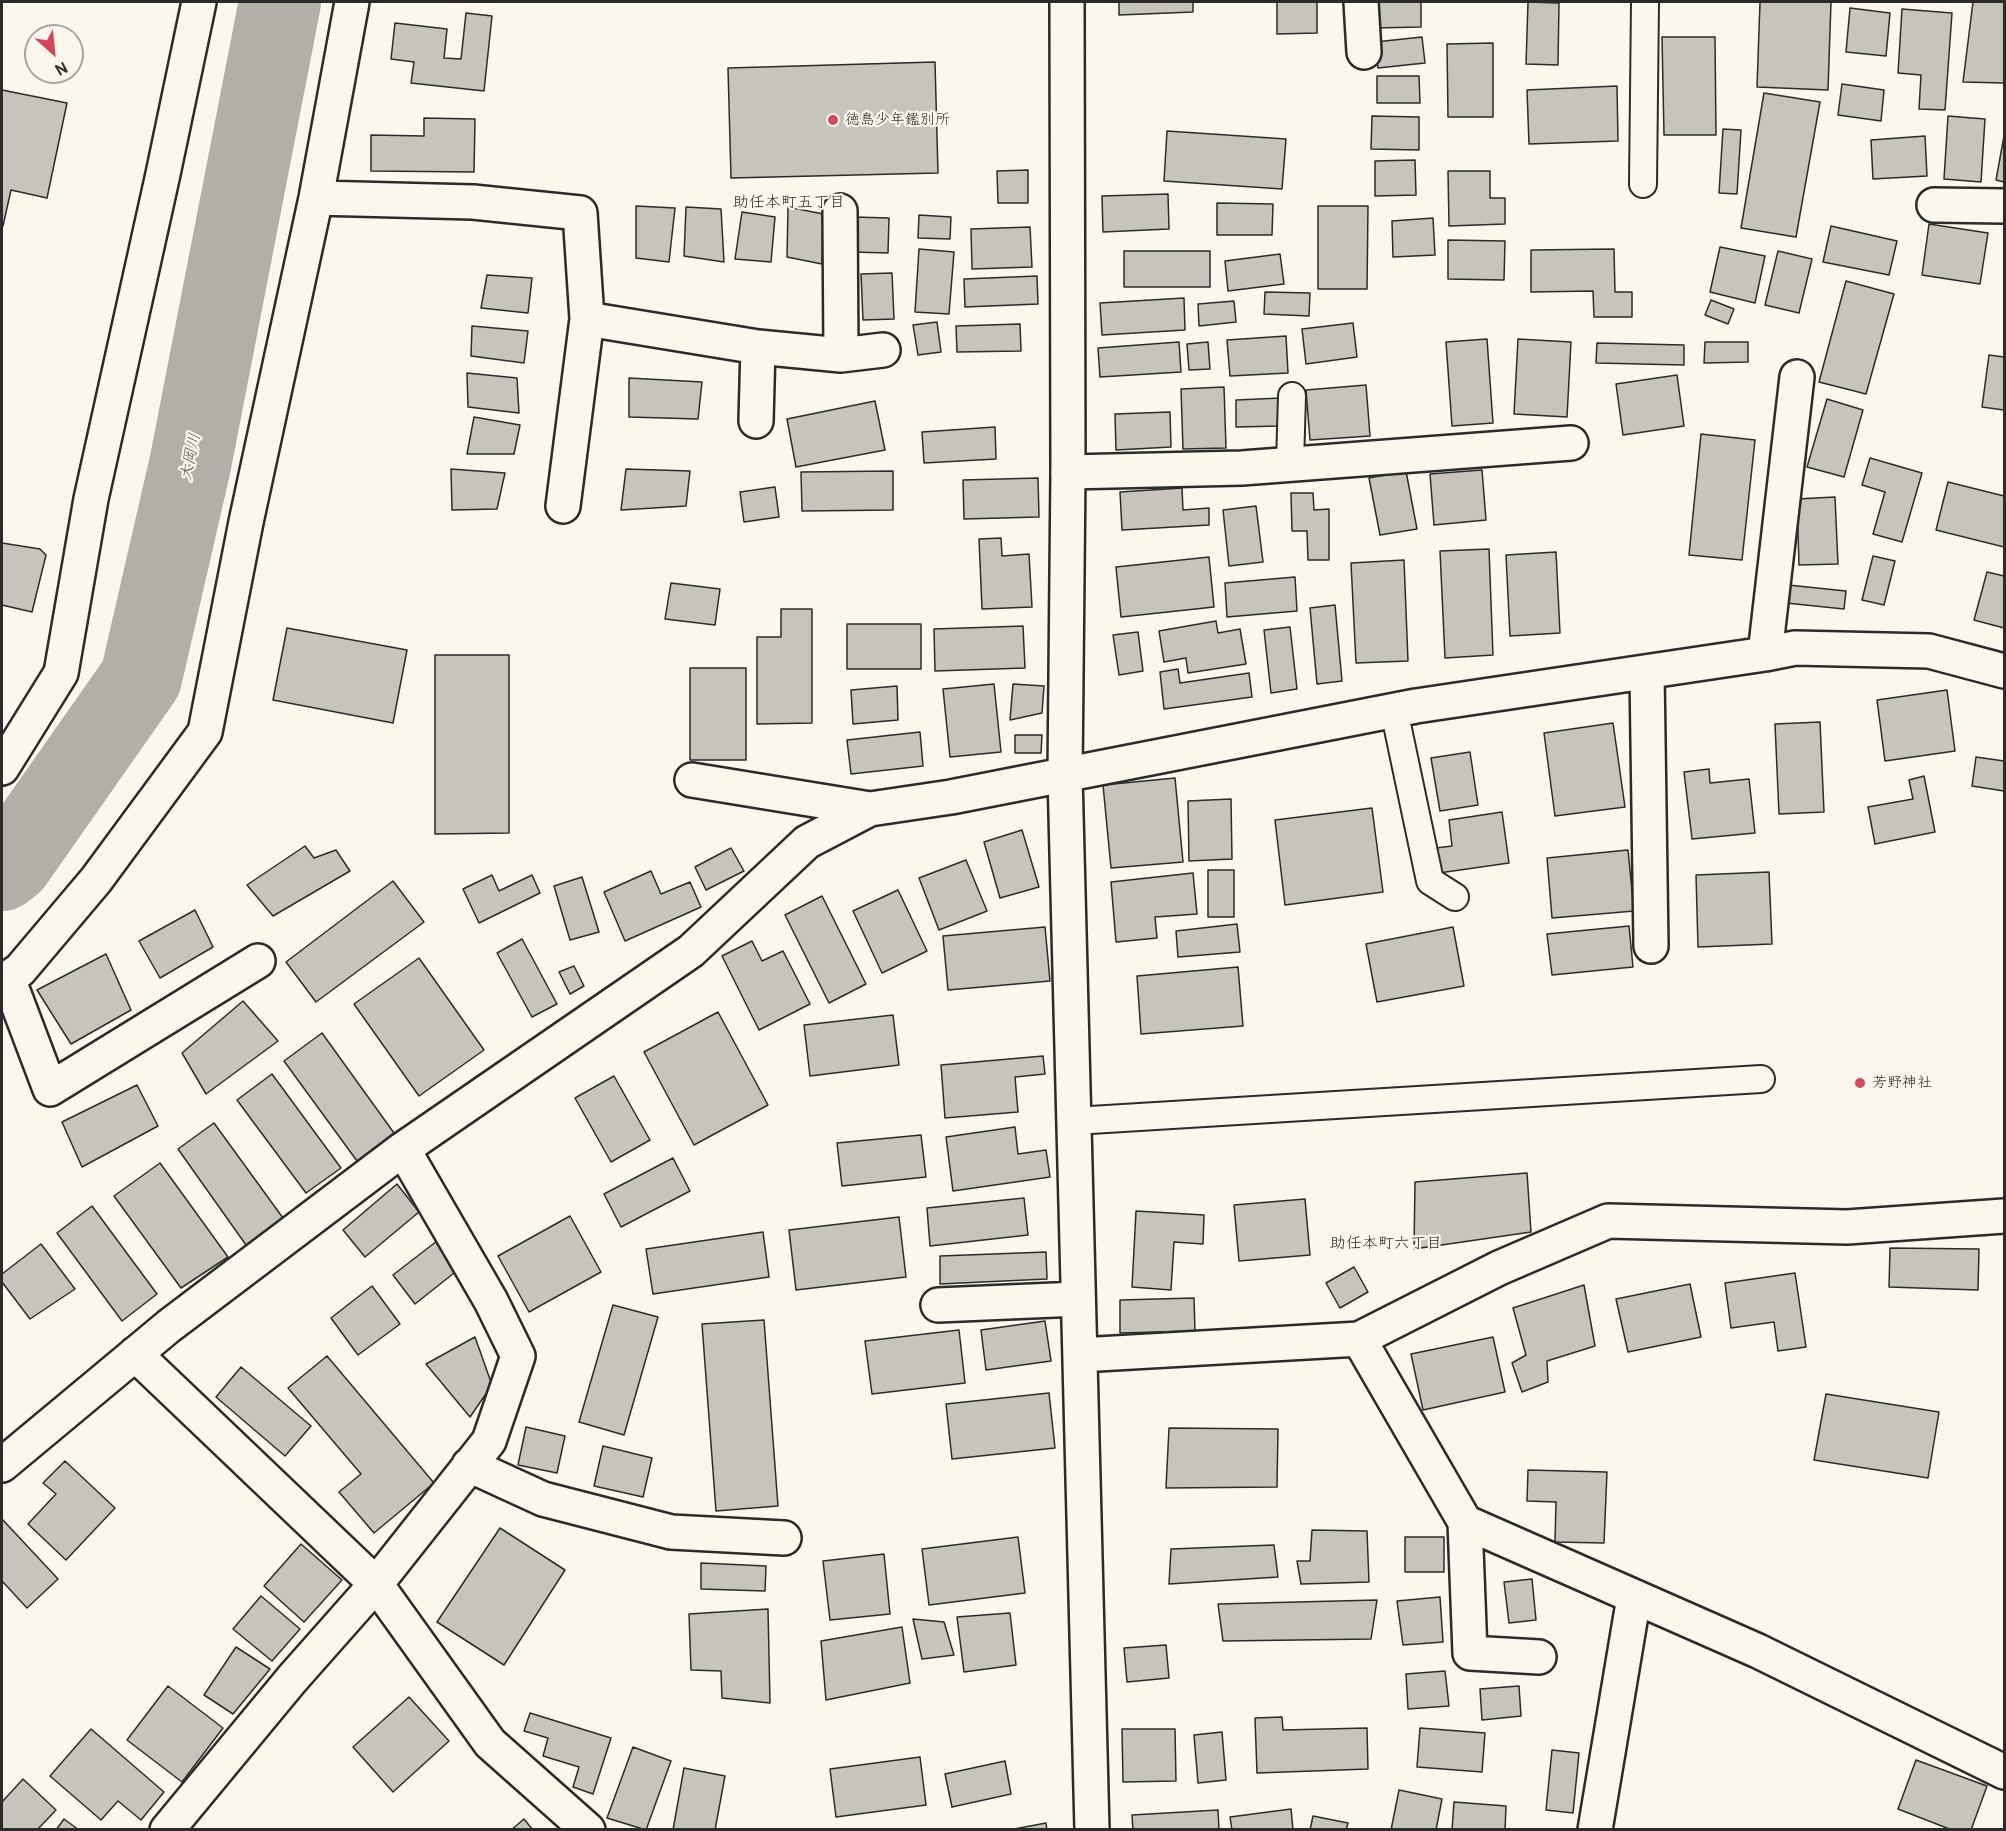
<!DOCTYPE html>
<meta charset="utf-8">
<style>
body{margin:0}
#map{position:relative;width:2006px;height:1831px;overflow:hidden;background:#fbf7ec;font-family:Pangolin,sans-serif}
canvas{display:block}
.frame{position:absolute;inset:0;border:3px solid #2b2b2b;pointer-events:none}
.north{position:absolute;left:24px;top:24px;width:60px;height:60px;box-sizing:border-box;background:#fbf7ec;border:2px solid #a8a59f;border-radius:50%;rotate:153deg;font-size:16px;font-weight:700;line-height:24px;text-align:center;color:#2b2b2b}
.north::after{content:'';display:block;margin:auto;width:21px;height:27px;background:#d1495b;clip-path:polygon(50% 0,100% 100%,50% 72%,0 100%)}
</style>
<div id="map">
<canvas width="2006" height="1831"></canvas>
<div class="frame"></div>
<div class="north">N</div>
</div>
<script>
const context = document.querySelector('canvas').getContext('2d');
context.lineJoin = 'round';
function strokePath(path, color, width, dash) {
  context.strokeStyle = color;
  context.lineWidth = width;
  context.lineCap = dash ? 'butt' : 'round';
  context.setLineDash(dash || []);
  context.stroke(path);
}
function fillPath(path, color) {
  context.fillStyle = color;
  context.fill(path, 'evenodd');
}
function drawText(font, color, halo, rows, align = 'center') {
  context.font = font + ' Pangolin,"Klee One",sans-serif';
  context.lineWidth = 4.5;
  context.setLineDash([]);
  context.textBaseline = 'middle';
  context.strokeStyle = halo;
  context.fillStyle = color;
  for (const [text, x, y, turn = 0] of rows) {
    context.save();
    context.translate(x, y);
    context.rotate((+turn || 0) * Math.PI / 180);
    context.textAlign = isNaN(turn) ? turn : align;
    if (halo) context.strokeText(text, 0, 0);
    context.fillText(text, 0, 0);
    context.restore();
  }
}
const river = new Path2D(`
 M2 870 12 862 141 678 190 465 280 2`);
const building = new Path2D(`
 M1119 2H1193V12L1119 15Z
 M1277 2H1317V33L1277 34Z
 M1375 2H1421V27L1375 28Z
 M1528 2 1559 3 1558 65 1526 64Z
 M1760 2H1831L1828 90 1757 87Z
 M1973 2H2004V83L1963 82Z
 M1850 8 1890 13 1886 56 1846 52Z
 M1902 9 1952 13 1945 110 1919 109 1921 75 1898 73Z
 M466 13 492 16 484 91 411 83 414 62 391 59 395 23 447 29 444 58 461 59Z
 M1422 37 1425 63 1378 68 1375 42Z
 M1662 37H1715L1716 135H1664Z
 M1493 43V117H1448L1447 44Z
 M935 62 938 173 731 178 728 68Z
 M1377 76H1419L1420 103H1377Z
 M1842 84 1884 90 1881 121 1838 115Z
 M1617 86 1618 141 1529 144 1527 90Z
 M2 90 67 103 47 198 11 190 3 226H2Z
 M1764 93 1820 102 1796 237 1741 228Z
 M1372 116 1419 117V150L1371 149Z
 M1948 116 1985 119 1981 182 1944 179Z
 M424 118 475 119 474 172 371 171V135L424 136Z
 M1723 129 1741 130 1737 194 1719 193Z
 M1167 131 1286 139 1282 189 1164 181Z
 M1925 136 1927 176 1873 179 1871 140Z
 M2004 136V182L1996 180Z
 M1415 160 1416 195 1375 196V161Z
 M1028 170V203H998L997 171Z
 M1448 171H1490V198H1505V224L1449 226Z
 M1168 194 1169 229 1103 232 1102 196Z
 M1217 203 1273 204 1272 235H1217Z
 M636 206 675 208 669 262 636 258Z
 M1318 206H1368L1367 289H1318Z
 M686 207 721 209 724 262 684 256Z
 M788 207 823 214 822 264 787 257Z
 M742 212 775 217 771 262 735 259Z
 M919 215 951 217 950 239 918 238Z
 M853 217 889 218 888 253 852 252Z
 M1433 218 1435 255 1393 257 1392 221Z
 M1929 224 1988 233 1980 284 1922 275Z
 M1831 226 1897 241 1889 275 1823 262Z
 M1030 227 1032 267 972 269 971 229Z
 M1448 240 1505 241 1504 280 1448 279Z
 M1720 247 1765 256 1755 303 1710 292Z
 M919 249 954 252 949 314 915 312Z
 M1614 249 1615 292H1632V317H1594L1593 291 1531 292V250Z
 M1124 251H1210V287H1124Z
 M1778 251 1812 259 1799 313 1765 305Z
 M1280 254 1284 284 1228 291 1225 261Z
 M892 273 894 319 863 320 861 274Z
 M487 275 532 278 528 313 481 308Z
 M1037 276 1038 304 965 307 964 279Z
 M1846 281 1894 294 1866 394 1819 382Z
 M1265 292 1310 293 1309 316 1264 314Z
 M1184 298 1185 330 1102 335 1100 303Z
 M1711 300 1734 309 1728 324 1705 315Z
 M1234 301 1236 322 1199 326 1198 304Z
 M937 322 941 352 918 355 913 325Z
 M1353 323 1357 357 1306 364 1302 329Z
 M1020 324 1021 351 957 352 956 326Z
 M472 326 528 331 524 363 471 356Z
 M1286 336 1288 373 1230 376 1227 340Z
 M1487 339 1493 423 1452 426 1446 342Z
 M1518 339 1571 342 1567 417 1514 414Z
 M1179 342 1181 372 1100 377 1098 348Z
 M1208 342 1210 369 1189 370 1187 344Z
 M1705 342H1748V362L1704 363Z
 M1597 343 1684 345V365L1596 363Z
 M1989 355 2004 357V410L1982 407Z
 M467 373 517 378 519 413 468 407Z
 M1677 375 1684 426 1623 435 1616 384Z
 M629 378 702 382 698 419 629 417Z
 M1366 385 1370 436 1310 440 1306 390Z
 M1224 387 1226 448 1183 449 1181 389Z
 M1281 398V426L1236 427V400Z
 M1827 399 1863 410 1844 477 1807 467Z
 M875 401 885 450 796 467 787 419Z
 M1170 412 1171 447 1116 450 1115 414Z
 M474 417 520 425 514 454H467Z
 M995 427 996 459 924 463 922 432Z
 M1701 434 1755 440 1742 560 1689 555Z
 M1870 458 1922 473 1902 542 1873 534 1885 492 1862 485Z
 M451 469 505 473 497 509 452 510Z
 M626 469 690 471 686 506 621 510Z
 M1482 470 1486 520 1434 525 1430 474Z
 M893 471V510L802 511 801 472Z
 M1406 471 1417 529 1380 535 1369 478Z
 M1038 478 1039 517 964 519 963 480Z
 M1948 482 2004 496V547L1936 530Z
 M775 487 779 517 744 522 740 492Z
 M1182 488 1183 510 1209 508V525L1122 530 1120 492Z
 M1291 493H1313L1314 510 1329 509V560H1308L1307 531H1292Z
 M1835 497 1838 564 1799 565 1797 499Z
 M1256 506 1263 562 1229 566 1223 510Z
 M1001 538 1002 556 1029 554 1032 607 982 609 979 539Z
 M2 543 40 549 46 555 32 612 2 605Z
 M1489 549 1493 655 1445 658 1440 551Z
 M1556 552 1560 633 1510 636 1506 555Z
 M1873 556 1895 561 1884 605 1862 600Z
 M1209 557 1214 607 1121 617 1116 567Z
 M1404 560 1408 661 1356 663 1351 563Z
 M1987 572 2004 576V628L1974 620Z
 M1295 577 1297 611 1227 617 1225 583Z
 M671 583 720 589 715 625 665 619Z
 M1788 585 1846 591 1844 609 1786 603Z
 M1335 605 1342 681 1317 684 1310 608Z
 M781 609H812V723L757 724V637H781Z
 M1216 621 1218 633 1240 629 1246 664 1188 673 1186 658 1164 662 1159 631Z
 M847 624H921V669H847Z
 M1023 626 1025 668 935 671 934 629Z
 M1290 627 1297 689 1271 693 1264 630Z
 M287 628 407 650 393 723 273 700Z
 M1138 632 1143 671 1119 675 1113 635Z
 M435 655H509V833L435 834Z
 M690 668H746V760H690Z
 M1178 669 1180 683 1249 673 1252 697 1164 709 1160 672Z
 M994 684 1001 752 950 757 943 689Z
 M1013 684 1044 686 1042 713 1010 720Z
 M897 686 898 720 853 724 851 690Z
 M1947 690 1955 751 1885 761 1877 700Z
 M1820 722 1824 812 1779 814 1775 724Z
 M1613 723 1625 807 1555 816 1544 733Z
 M920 732 923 766 851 774 847 740Z
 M1015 735H1042L1041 753H1015Z
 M1470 752 1478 805 1440 811 1431 758Z
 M1976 757 2004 761V791L1972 786Z
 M1709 769 1710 783 1749 779 1755 833 1692 839 1684 772Z
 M1924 776 1935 832 1875 844 1868 807 1913 799 1909 780Z
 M1175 778 1183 862 1111 868 1103 785Z
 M1231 799 1232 859 1189 861 1188 801Z
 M1372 808 1383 892 1285 905 1275 820Z
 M1502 812 1509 863 1439 873 1436 848 1452 846 1449 820Z
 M1022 830 1039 887 1000 898 984 842Z
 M305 846 314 858 336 850 350 871 273 916 247 885Z
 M731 848 744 871 706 890 695 867Z
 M1628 850 1634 911 1552 918 1547 858Z
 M966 860 987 911 939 930 919 878Z
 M1208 870H1234V917H1208Z
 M651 871 661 894 690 882 701 907 625 941 604 892Z
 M1769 872 1772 944 1698 947 1696 875Z
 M1193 873 1197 914 1155 917 1157 938 1116 942 1111 882Z
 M492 875 499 891 532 875 540 893 479 923 463 889Z
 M582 877 599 932 570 940 554 886Z
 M393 881 424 922 316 1002 286 962Z
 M898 890 927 951 882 973 853 911Z
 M822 896 866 984 829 1003 785 915Z
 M195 910 213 947 160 978 139 941Z
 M1237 924 1240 952 1178 957 1176 931Z
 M1629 926 1633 967 1552 975 1547 934Z
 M1045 927 1050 981 948 990 943 936Z
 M1453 927 1464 986 1377 1002 1366 944Z
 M522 939 557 1004 532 1017 497 953Z
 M752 941 762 961 783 951 810 1004 759 1030 722 956Z
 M106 954 131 1010 71 1044 37 990Z
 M419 958 484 1050 419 1096 354 1004Z
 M574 966 584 986 570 994 559 972Z
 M1238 967 1243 1026 1141 1034 1137 976Z
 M243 1001 278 1041 206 1094 182 1053Z
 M718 1012 768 1105 694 1145 644 1052Z
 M893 1015 899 1065 810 1076 804 1025Z
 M322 1033 394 1133 357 1161 284 1061Z
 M1043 1056 1045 1074 1015 1077 1018 1112 945 1118 941 1065Z
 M272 1074 341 1168 306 1193 237 1100Z
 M614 1076 650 1140 611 1162 575 1098Z
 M137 1085 158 1126 82 1167 62 1122Z
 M214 1123 283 1218 246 1245 178 1149Z
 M1015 1127 1018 1154 1046 1150 1050 1177 953 1191 946 1137Z
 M921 1135 926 1177 842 1186 837 1143Z
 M673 1158 690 1191 621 1227 604 1194Z
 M160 1163 228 1257 181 1288 114 1196Z
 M1527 1173 1531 1232 1414 1249 1415 1182Z
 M397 1184 419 1212 365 1257 343 1230Z
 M1024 1198 1028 1235 930 1246 927 1208Z
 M1305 1199 1310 1255 1239 1261 1234 1205Z
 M92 1206 157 1294 122 1321 57 1233Z
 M1136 1211 1204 1215 1203 1244 1174 1242 1171 1290 1132 1287Z
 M570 1216 601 1272 529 1312 498 1256Z
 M899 1217 906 1277 796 1290 789 1230Z
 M763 1232 769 1277 653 1294 646 1249Z
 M437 1241 459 1269 415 1304 393 1275Z
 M41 1244 75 1289 30 1319 2 1282V1274Z
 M1890 1248 1979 1249 1978 1290 1889 1287Z
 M1046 1252 1047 1279 940 1284V1256Z
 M1354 1267 1368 1292 1340 1308 1326 1283Z
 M1795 1273 1806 1347 1778 1351 1774 1322 1731 1328 1725 1283Z
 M1690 1284 1701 1337 1628 1352 1616 1299Z
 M1584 1285 1595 1346 1547 1361 1548 1382 1522 1392 1512 1363 1526 1355 1513 1308Z
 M372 1286 400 1324 358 1355 331 1318Z
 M1194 1298 1195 1331 1120 1333V1300Z
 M613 1305 658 1317 624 1435 579 1422Z
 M764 1320 778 1506 716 1511 702 1324Z
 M1045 1321 1051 1361 986 1370 981 1330Z
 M959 1330 965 1383 872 1394 865 1341Z
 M475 1337 492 1385 470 1417 426 1364Z
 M1493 1337 1505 1392 1423 1410 1411 1354Z
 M327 1356 434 1483 374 1533 339 1492 361 1474 288 1388Z
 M241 1367 311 1426 285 1456 216 1397Z
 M1049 1393 1055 1448 952 1459 946 1404Z
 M1826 1394 1939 1412 1928 1478 1814 1460Z
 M526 1427 565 1436 557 1473 518 1465Z
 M1169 1428 1278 1429 1277 1487 1166 1488Z
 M603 1446 652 1458 643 1497 594 1486Z
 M65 1461 115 1508 66 1560 28 1524 56 1494 43 1483Z
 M1528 1470 1607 1472 1604 1543 1555 1542 1556 1502 1527 1501Z
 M2 1519 58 1579 27 1608 2 1581Z
 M500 1528 565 1570 504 1665 437 1622Z
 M1312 1530 1367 1531 1369 1582 1301 1584 1297 1561H1310Z
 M1018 1537 1025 1593 929 1605 922 1549Z
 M1405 1537H1444V1572H1405Z
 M301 1544 342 1580 304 1622 264 1586Z
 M1274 1545 1278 1577 1169 1584 1171 1549Z
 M884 1554 890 1614 830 1620 823 1561Z
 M701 1563 766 1566 765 1591 701 1589Z
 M1532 1579 1536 1620 1509 1623 1504 1582Z
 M261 1596 300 1629 272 1661 233 1629Z
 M1440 1597 1443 1642 1403 1645 1397 1601Z
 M1377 1600 1371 1639 1223 1641 1218 1604Z
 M768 1609 770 1703 722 1698 721 1671 691 1670 689 1614Z
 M1010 1613 1016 1665 964 1672 957 1617Z
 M913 1619 944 1622 954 1655 922 1659Z
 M902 1627 910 1683 826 1700 821 1641Z
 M1166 1645 1169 1678 1127 1682 1124 1648Z
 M236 1647 270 1669 233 1714 204 1695Z
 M1445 1671 1449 1706 1408 1709 1406 1674Z
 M168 1686 223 1728 182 1782 127 1740Z
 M1519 1686 1521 1716 1482 1720 1480 1689Z
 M409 1697 449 1741 393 1792 353 1747Z
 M530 1713 611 1738 593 1794 573 1787 579 1767 543 1756 548 1738 524 1731Z
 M1282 1717 1283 1730 1367 1728 1368 1769 1257 1773 1255 1718Z
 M1420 1728 1485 1733 1482 1772 1417 1767Z
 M91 1729 164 1792 141 1820 118 1801 101 1820 50 1776Z
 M1122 1729H1175L1176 1781 1123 1782Z
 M1222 1732 1226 1780 1198 1783 1194 1735Z
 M633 1747 671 1761 646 1830 607 1818Z
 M1552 1750 1579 1753 1573 1813 1546 1810Z
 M920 1757 926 1805 836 1817 830 1769Z
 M1916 1760 1987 1786 1971 1830H1952L1898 1809Z
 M1005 1761 1011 1794 952 1807 945 1774Z
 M684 1768 725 1776 715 1830H673Z
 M23 1779 56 1810 37 1830H2V1802Z
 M1399 1790 1442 1799 1436 1830H1391Z
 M1454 1802 1506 1806 1505 1830H1452Z
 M1291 1809 1293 1830H1232L1230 1817Z
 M1218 1810 1219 1830H1133L1132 1815Z
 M1313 1816 1348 1823 1346 1830H1310Z
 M64 1819 79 1830H56Z
 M524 1819 533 1830H511Z
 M1046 1823 1047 1830H1009Z`);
const service = new Path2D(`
 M1643 184 1645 2
 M1290 464 1292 396
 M1394 710 1430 881 1455 897
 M1074 1121 1761 1079`);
const minor = new Path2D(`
 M1361 2 1364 52
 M316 198 473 202 580 213 587 319 758 347 756 421
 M1934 205 2004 206
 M840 211 841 355
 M758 347 841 355 883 350
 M1068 472 1242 468 1571 443
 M563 506 587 319
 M1765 654 1797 377
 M1647 672 1651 946
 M2 768 61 673 91 499 163 174 199 2
 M1065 775 1092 1830
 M692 780 870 809
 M8 978 50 1089 258 961
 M2 982 20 970 96 880 205 732 246 522 316 198 352 2
 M938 1305 1078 1299
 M1359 1339 1499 1268 1608 1221 1847 1227 2004 1216
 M135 1354 376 1584 490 1743 588 1830
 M1080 1355 1359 1339 1465 1522 1758 1651 2004 1772
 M2 1465 169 1326 403 1149 691 951 807 842 870 809 951 797 1416 706 1765 654 1795 648 1929 651 2004 671
 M469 1465 543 1499 671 1532 784 1538
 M1465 1522 1470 1653 1539 1657
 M167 1830 292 1679 376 1584 489 1441 518 1356 491 1301 403 1149
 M1595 1830 1634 1597`);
const tertiary = new Path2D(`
 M1065 775 1068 472 1067 2`);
const markers = [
 [833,120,6,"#d1495b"],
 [1860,1083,6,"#d1495b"]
];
const poiNames = [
 ["徳島少年鑑別所",845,120],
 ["芳野神社",1872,1083]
];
const neighbourhoodNames = [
 ["助任本町五丁目",789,203],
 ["助任本町六丁目",1386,1244]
];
const waterNames = [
 ["大岡川",191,457,-78]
];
strokePath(river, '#b1afa7', 82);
fillPath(building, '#c7c4bc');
strokePath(building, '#2b2b2b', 1.5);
strokePath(service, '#2b2b2b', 30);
strokePath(minor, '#2b2b2b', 38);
strokePath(tertiary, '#2b2b2b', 38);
strokePath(service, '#fbf7ec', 26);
strokePath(minor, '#fbf7ec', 33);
strokePath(tertiary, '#fbf7ec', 33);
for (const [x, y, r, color] of markers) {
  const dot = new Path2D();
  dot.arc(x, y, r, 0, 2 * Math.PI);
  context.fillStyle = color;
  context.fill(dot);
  strokePath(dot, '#fbf7ec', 2);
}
drawText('15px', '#2b2b2b', '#fbf7ec', poiNames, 'left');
drawText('16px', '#2b2b2b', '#fbf7ec', neighbourhoodNames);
drawText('italic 16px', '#5a5956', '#fbf7ec', waterNames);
</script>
